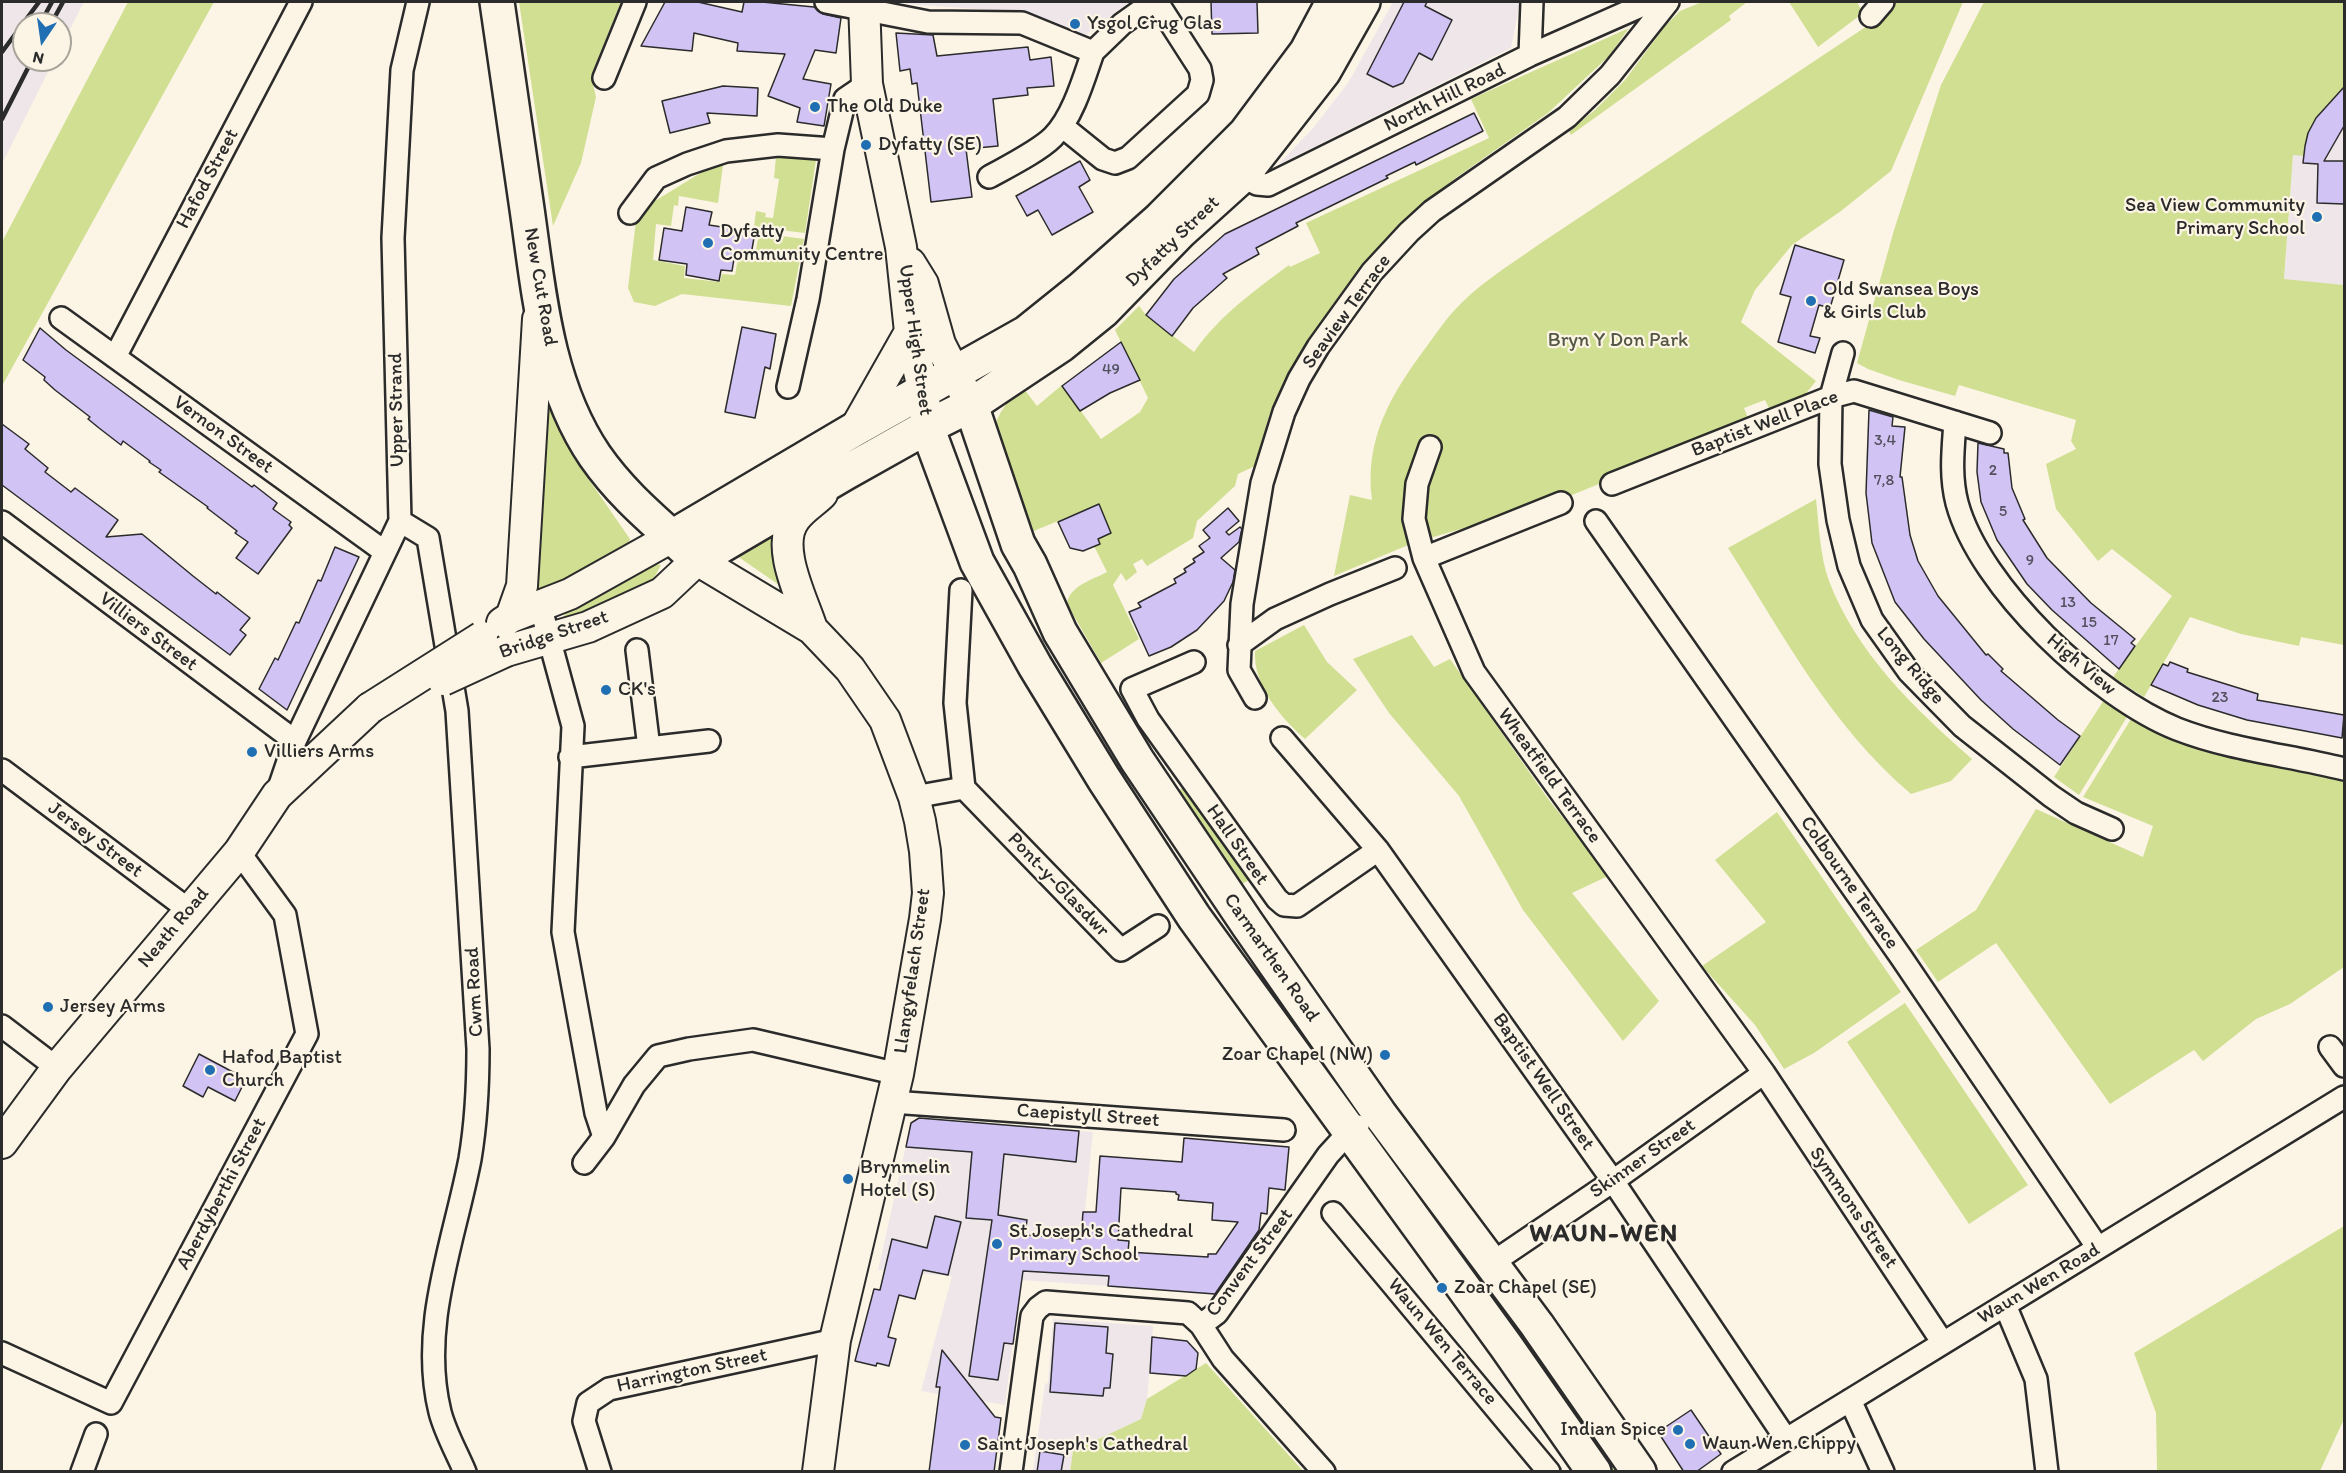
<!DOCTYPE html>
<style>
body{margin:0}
#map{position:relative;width:2346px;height:1473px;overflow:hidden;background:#fcf5e5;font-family:Itim,sans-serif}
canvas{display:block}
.frame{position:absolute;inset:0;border:3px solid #2b2b2b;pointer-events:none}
.north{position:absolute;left:12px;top:12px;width:60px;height:60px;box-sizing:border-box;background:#fcf5e5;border:2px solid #a8a49b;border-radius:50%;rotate:193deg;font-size:16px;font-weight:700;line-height:24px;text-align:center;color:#2b2b2b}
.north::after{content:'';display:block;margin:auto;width:21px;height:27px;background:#1f6fb2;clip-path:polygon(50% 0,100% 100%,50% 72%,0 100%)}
</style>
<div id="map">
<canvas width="2346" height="1473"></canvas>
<div class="frame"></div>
<div class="north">N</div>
</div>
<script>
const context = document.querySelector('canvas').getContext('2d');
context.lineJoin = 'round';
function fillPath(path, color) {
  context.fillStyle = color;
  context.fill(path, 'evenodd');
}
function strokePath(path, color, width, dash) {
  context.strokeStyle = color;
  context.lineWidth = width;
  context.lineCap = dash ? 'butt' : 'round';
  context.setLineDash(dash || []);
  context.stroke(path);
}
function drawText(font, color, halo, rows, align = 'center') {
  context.font = font + ' Itim,sans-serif';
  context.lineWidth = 4.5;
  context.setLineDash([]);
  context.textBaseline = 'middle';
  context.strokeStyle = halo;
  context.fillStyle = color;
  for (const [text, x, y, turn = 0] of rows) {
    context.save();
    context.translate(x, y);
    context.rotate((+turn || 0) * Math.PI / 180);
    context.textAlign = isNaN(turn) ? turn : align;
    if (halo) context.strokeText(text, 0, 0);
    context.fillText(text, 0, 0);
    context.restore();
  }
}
const built = new Path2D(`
 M2 2H84L60 49V24H24V60H54L2 164Z
 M904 2H1129L1083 37 1018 12 908 4Z
 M1393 2H1520L1511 48 1278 165 1314 127 1348 83Z
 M2344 68V285L2284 280 2293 155Z
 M919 1118 1093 1132 1085 1212 1120 1214 1119 1225H1112L1108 1286 1021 1280 1005 1405 921 1391 952 1276 878 1270 911 1123Z
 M1053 1319 1153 1326 1147 1399 1141 1419 1073 1451 1070 1471 1033 1472 1045 1384 1048 1383Z`);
const green = new Path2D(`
 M128 2H214L2 386V242Z
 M519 2H621L591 76 596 97 581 163 553 226Z
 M1702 2H1747L1729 16 1731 20 1571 135 1569 131 1595 110 1625 80 1665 26 1680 11Z
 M1789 2H1857L1863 13 1818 47Z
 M1890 2H1963L1891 171 1841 211 1792 245 1755 290 1741 322 1816 381 1803 397 1770 410 1765 400 1744 408 1750 423 1557 501 1413 543 1334 576 1350 495 1372 500C1364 438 1392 393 1427 346 1435 335 1443 323 1452 313 1476 285 1509 266 1538 245L1873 22Z
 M1984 2H2344V92C2321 105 2306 129 2304 156L2293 155 2284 279 2344 285V645L2301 637 2299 646 2241 634 2190 617 2144 697 2113 677 2172 596 2112 549 2098 561 2056 509 2046 464 2076 449 2071 441 2076 420 1959 385 1955 396 1899 380 1868 369 1857 363 1894 230 1941 85Z
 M1629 28 1608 57 1548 113 1457 177 1405 219 1377 248 1343 290 1305 345 1269 416 1255 466 1238 474 1235 486 1197 521 1193 538 1147 566 1142 559 1133 564 1137 572 1126 581 1121 573 1113 585 1139 639 1101 663 1067 604C1069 586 1092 580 1107 572L1094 546 1100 544 1098 539 1111 533 1099 504 1029 533 993 432C998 413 1007 399 1024 389L1037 406 1062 385 1101 439 1140 412 1148 398 1115 330 1139 306 1146 315 1194 352C1219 316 1254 291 1289 265L1290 267 1320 253 1306 223 1489 138 1471 99Z
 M776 157 816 160 805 233 754 227 756 211 766 213 765 217 773 218 779 179 774 178Z
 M723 165 718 203 679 196 678 206 674 205 671 226 656 224 653 260 685 266 684 278 720 282 722 274 735 275 738 258 754 260 759 233 804 239 791 306 682 294 655 306 634 302 628 288 637 212 702 172Z
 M548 398 576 461 630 539 627 548 534 597Z
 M1816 499C1819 526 1820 556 1829 581 1857 654 1915 709 1972 759L1951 781 1911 794C1829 724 1785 637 1728 548Z
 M780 528 785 589 737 556Z
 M655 564 661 565 649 587 558 623 568 611Z
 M1304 625 1327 662 1357 690 1305 739C1281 718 1253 685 1255 651Z
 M1412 635 1434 667 1450 659 1546 796 1608 876 1572 893 1659 1001 1623 1041 1523 910 1459 796 1389 713 1353 659Z
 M2104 700 2127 717 2079 795 2054 777Z
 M2131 719 2194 746 2258 763 2344 779V967L2290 1004 2256 1019 2203 1061 2194 1050 2110 1104 1996 943 1938 982 1916 950 1976 910 2036 809 2143 857 2153 826 2083 797Z
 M1186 786 1249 880 1242 884 1179 790Z
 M1777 812 1901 992 1814 1053 1784 1069 1755 1025 1702 966 1766 922 1715 860Z
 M1905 1003 2028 1185 1969 1224 1847 1042Z
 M1428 1194 1629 1471H1609L1414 1204Z
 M2344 1226V1419L2320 1471H2157L2156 1413 2134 1353Z
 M1206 1363 1303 1471 1070 1472 1073 1451 1141 1419 1147 1399Z`);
const building = new Path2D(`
 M665 2H698L742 12 744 2H762L814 7 823 14 841 18 836 53 815 50 803 79 831 84 824 126 797 122 800 108 768 96 785 54 737 51 738 43 694 33 692 51 641 46Z
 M1211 2H1257L1258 33 1212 34Z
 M1404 2H1427L1425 6 1452 20 1432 60 1419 53 1403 83 1393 87 1367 74Z
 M896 33 933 35 937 56 1028 47 1030 60 1051 57 1054 86 1027 88 1028 95 993 99 998 146 966 149 972 197 931 202 917 83 912 84 910 69 900 71Z
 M723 86 758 88 757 116 707 113 710 123 670 133 662 101Z
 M2344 87V126L2324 161H2344V204L2317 203 2318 164 2303 163 2305 146 2308 133 2316 118Z
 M1474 113 1483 131 1416 165 1415 162 1386 176 1388 178 1296 223 1298 226 1256 248 1259 254 1223 274 1227 278 1193 308 1172 336 1146 315 1174 279 1225 234Z
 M1080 161 1090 180 1079 187 1093 212 1052 235 1038 210 1027 216 1016 196Z
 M686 207 712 212 709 225 755 232 751 255 735 253 732 271 721 270 719 281 686 275 687 264 659 260 664 228 682 231Z
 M1795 245 1844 260 1830 308 1819 305 1810 336 1820 338 1815 353 1778 342 1791 297 1780 294Z
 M742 327 776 334 770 369 765 367 755 418 725 412Z
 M40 328 66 350 252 487 254 485 277 503 273 509 291 522 289 525 292 528 258 574 236 558 248 542 235 533 237 531 207 508 208 507 159 472 161 470 149 462 150 461 123 441 121 445 99 428 88 419 90 417 55 390 44 380 45 377 23 360Z
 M1121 342 1140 380 1110 393 1080 411 1062 386Z
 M1869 410 1893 417 1892 426 1905 427 1900 477H1902L1910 535 1918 561 1938 596 1986 655 1988 654 2003 669 2001 671 2058 720 2080 736 2060 765 2013 729 1981 700 1924 639 1895 602 1872 543 1866 493Z
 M2 424 29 444 25 449 48 468 45 472 71 492 75 488 118 520 106 537 142 534 193 576 216 594 217 592 250 618 240 630 246 635 230 655 2 485Z
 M1978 443 2004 449V453H2008L2012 488 2025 519 2023 520 2047 558 2091 603 2135 639 2131 643 2135 646 2119 669 2052 610 2027 584 1997 540 1981 502 1977 472Z
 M1099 504 1111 533 1098 539 1100 544 1083 551 1070 548 1058 522Z
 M1228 508 1239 521 1226 532 1229 535 1240 527 1242 529 1239 542 1221 558 1235 570 1233 582 1224 601 1197 630 1171 647 1149 656 1129 612 1141 607 1138 603 1176 583 1174 579 1186 572 1184 569 1195 562 1193 559 1204 552 1199 546 1210 538 1203 530Z
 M335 547 359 557 287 710 259 689 275 658 278 660 296 622 299 623 318 580 321 581Z
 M2170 662 2188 669 2187 672 2258 694 2257 700 2344 715 2342 738 2247 720 2198 705 2151 685 2163 664 2168 666Z
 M199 1054 246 1079 235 1101 208 1087 203 1097 183 1086Z
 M919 1118 1079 1131 1076 1162 1004 1154 998 1215 1027 1220 1025 1235 1081 1239 1083 1212H1096L1100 1156 1182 1162 1184 1138 1289 1147 1285 1190 1269 1188 1267 1214 1261 1213 1259 1230 1215 1294 1108 1286 1109 1276 1023 1271 1013 1344 1004 1343 998 1380 969 1376 992 1220 966 1218 972 1152 906 1147 911 1123ZM1121 1188 1176 1192V1194L1179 1195 1178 1200 1213 1203 1212 1220 1238 1222 1216 1254H1208V1257L1128 1252 1129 1241 1118 1240Z
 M935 1216 961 1222 948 1275 923 1270 915 1299 899 1295 888 1337 896 1339 889 1366 877 1363 876 1366 855 1361 874 1289 880 1290 892 1239 927 1248Z
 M1055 1323 1108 1327 1106 1353 1113 1354 1110 1388H1104L1103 1396 1050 1392Z
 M1152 1337 1187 1341 1198 1353 1196 1369 1186 1376 1150 1373Z
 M942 1350 995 1417 1001 1418 994 1472H929L940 1387H936Z
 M1691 1410 1721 1454 1696 1472H1684L1658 1432Z
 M1040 1451 1064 1455 1061 1472H1037Z`);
const street = new Path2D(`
 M826 2 928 22 1022 23 1093 52 1122 24 1153 2
 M1871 16 1883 2
 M1530 55 1532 2
 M604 78 635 2
 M1062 126 1103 159 1115 163 1128 158 1198 94 1202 80 1200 69 1157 2
 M1242 176 1257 184 1268 185 1530 55 1650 2
 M989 177C1007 167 1039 151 1053 137 1073 117 1084 78 1093 52
 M630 213 656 178 687 164 726 151 778 145 833 149
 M61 318 385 552
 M1843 353 1831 397 1830 464 1838 520 1849 566 1872 620 1909 672 1962 726 2051 796 2076 813 2112 829
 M115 357 301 2
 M788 387 808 299 833 149 845 99 867 84
 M1955 422C1953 450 1950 476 1957 503 1980 588 2097 697 2177 729 2231 750 2288 755 2344 769
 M1430 447 1417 484 1414 519 1424 558 1474 672 1764 1073 1943 1343
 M1612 484 1831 397 1854 391 1990 433
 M400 521 428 538 457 711 478 1049C478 1086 476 1123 470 1159 454 1242 419 1327 440 1412 445 1432 457 1453 465 1472
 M1596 521 1901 957 2098 1248
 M2 522 295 741
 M1424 558 1561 503
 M540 605 573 726 563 932 596 1113 604 1137
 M1239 645 1275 619 1330 594 1395 568
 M637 650 649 748
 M1194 662 1132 689 1148 719 1277 899 1284 905 1297 906 1378 850
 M1255 698 1239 670 1242 604 1262 483 1284 412 1299 379 1318 347 1372 272 1409 232 1432 211 1567 117 1610 75 1668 2
 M1282 738 1378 850 1613 1181 1786 1439
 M570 757 709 741
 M2 770 189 910
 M964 788 1121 950 1158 926
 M278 791 295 741 400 521 393 238 402 70 418 2
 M914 797 964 788 955 703 961 590
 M2 1026 57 1068
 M2330 1047 2344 1066
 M892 1102 1284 1130
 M584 1163 604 1137 634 1085 658 1056 689 1049 753 1040 898 1074
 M1333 1213 1549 1472
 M1492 1263 1613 1181 1764 1073
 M2005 1305 2036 1379 2047 1472
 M1201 1325 1217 1313 1328 1155 1349 1132 1358 1126
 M2 1353 111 1403 307 1034 285 915 239 852
 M1850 1400 1883 1472
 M82 1472 96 1434
 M600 1472 584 1421 588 1403 609 1389 835 1340
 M1011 1472 1032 1316 1038 1308 1046 1302 1188 1313 1201 1325 1223 1359 1324 1472
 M1733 1472 2344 1097`);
const secondary = new Path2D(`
 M864 2 867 84 901 247 910 332 923 389 927 427
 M910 263 923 284 940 344 971 405
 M855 429 910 332
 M511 617 522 586 538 319
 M502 623 511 617 570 594 672 537
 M812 629C803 600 774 546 795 519 802 509 814 502 822 494
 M506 651 588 627 662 593 697 560 812 629 850 669 885 720 914 797 920 821 925 851 928 893 925 919 898 1074 835 1340 818 1472
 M2 1143 57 1068 239 852 277 795 370 708`);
const primary = new Path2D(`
 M497 2C507 71 517 140 527 209 539 293 546 384 595 456 625 499 660 525 697 560L845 473 927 427 971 405 1061 345 1103 311 1180 232 1242 176 1324 71 1363 2
 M971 405 1018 544 1030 565 1060 632 1137 760 1248 925 1379 1113 1537 1325 1639 1472
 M927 427 977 562 1035 666 1104 779 1194 917 1506 1346 1594 1472
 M672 537 855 429 1026 333 1082 288 1160 219 1245 134 1307 51 1333 2`);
const rail = new Path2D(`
 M40 24 52 2
 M51 24 63 2
 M2 52 39 2
 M2 119 32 60`);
const secondaryBridge = new Path2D(`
 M443 680 506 651
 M370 708 482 637`);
const markers = [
 [1075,24,6,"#1f6fb2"],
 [815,107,6,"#1f6fb2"],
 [866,145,6,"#1f6fb2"],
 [2317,217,6,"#1f6fb2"],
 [708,243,6,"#1f6fb2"],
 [1811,301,6,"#1f6fb2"],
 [606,690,6,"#1f6fb2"],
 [252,752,6,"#1f6fb2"],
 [48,1007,6,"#1f6fb2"],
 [1385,1055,6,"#1f6fb2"],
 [210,1070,6,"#1f6fb2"],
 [848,1179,6,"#1f6fb2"],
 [997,1244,6,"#1f6fb2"],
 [1442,1288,6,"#1f6fb2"],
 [1678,1430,6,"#1f6fb2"],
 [1690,1444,6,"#1f6fb2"],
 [965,1445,6,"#1f6fb2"]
];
const numberNames = [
 ["49",1111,370],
 ["3,4",1885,441],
 ["2",1993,471],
 ["7,8",1884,481],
 ["5",2003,512],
 ["9",2030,561],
 ["13",2068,603],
 ["15",2089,623],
 ["17",2111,641],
 ["23",2220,698]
];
const poiNames = [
 ["Ysgol Crug Glas",1087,24],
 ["The Old Duke",827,107],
 ["Dyfatty (SE)",878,145],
 ["Sea View Community",2305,206,"right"],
 ["Primary School",2305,229,"right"],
 ["Dyfatty",720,232],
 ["Community Centre",720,255],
 ["Old Swansea Boys",1823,290],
 ["& Girls Club",1823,313],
 ["CK's",618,690],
 ["Villiers Arms",264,752],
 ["Jersey Arms",60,1007],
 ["Zoar Chapel (NW)",1373,1055,"right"],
 ["Hafod Baptist",222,1058],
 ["Church",222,1081],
 ["Brynmelin",860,1168],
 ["Hotel (S)",860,1191],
 ["St Joseph's Cathedral",1009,1232],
 ["Primary School",1009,1255],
 ["Zoar Chapel (SE)",1454,1288],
 ["Indian Spice",1666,1430,"right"],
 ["Waun Wen Chippy",1702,1444],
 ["Saint Joseph's Cathedral",977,1445]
];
const streetNames = [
 ["North Hill Road",1445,98,-26],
 ["Hafod Street",208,179,-62],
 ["Dyfatty Street",1173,242,-44],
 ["New Cut Road",540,287,80],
 ["Seaview Terrace",1347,312,-54],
 ["Upper High Street",915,340,82],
 ["Upper Strand",397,410,-91],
 ["Baptist Well Place",1765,424,-21],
 ["Vernon Street",223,435,36],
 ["Villiers Street",148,632,37],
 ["Bridge Street",554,635,-19],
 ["High View",2081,665,40],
 ["Long Ridge",1910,666,50],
 ["Wheatfield Terrace",1549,776,54],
 ["Jersey Street",95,840,37],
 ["Hall Street",1237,845,55],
 ["Colbourne Terrace",1849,883,55],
 ["Pont-y-Glasdwr",1058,885,46],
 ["Neath Road",174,928,-50],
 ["Carmarthen Road",1271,958,55],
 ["Llangyfelach Street",913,971,-82],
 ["Cwm Road",475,992,-93],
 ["Baptist Well Street",1543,1082,55],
 ["Caepistyll Street",1088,1116,4],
 ["Skinner Street",1643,1159,-35],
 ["Aberdyberthi Street",222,1194,-62],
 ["Symmons Street",1853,1208,56],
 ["Convent Street",1250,1263,-53],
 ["Waun Wen Road",2039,1284,-31],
 ["Waun Wen Terrace",1442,1342,50],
 ["Harrington Street",692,1371,-12]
];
const parkNames = [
 ["Bryn Y Don Park",1618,341]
];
const districtNames = [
 ["WAUN-WEN",1604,1234]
];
fillPath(built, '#efe6ea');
fillPath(green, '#d1df93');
fillPath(building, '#d1c4f5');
strokePath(building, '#2b2b2b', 1.5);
strokePath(street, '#2b2b2b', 26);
strokePath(secondary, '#2b2b2b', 34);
strokePath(primary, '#2b2b2b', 38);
strokePath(street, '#fcf5e5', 21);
strokePath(secondary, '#fcf5e5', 30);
strokePath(primary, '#fcf5e5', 33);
strokePath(rail, '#2b2b2b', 4.5);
strokePath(secondaryBridge, '#2b2b2b', 34, []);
strokePath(secondaryBridge, '#fcf5e5', 30);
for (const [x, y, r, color] of markers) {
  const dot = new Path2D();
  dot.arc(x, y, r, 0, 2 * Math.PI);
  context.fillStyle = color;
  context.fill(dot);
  strokePath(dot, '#fcf5e5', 2);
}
drawText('16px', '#54515e', null, numberNames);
drawText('20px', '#2b2b2b', '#fcf5e5', poiNames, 'left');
drawText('20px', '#2b2b2b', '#fcf5e5', streetNames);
drawText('20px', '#545845', '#fcf5e5', parkNames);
context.letterSpacing = '1.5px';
drawText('bold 26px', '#2b2b2b', '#fcf5e5', districtNames);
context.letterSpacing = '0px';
</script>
